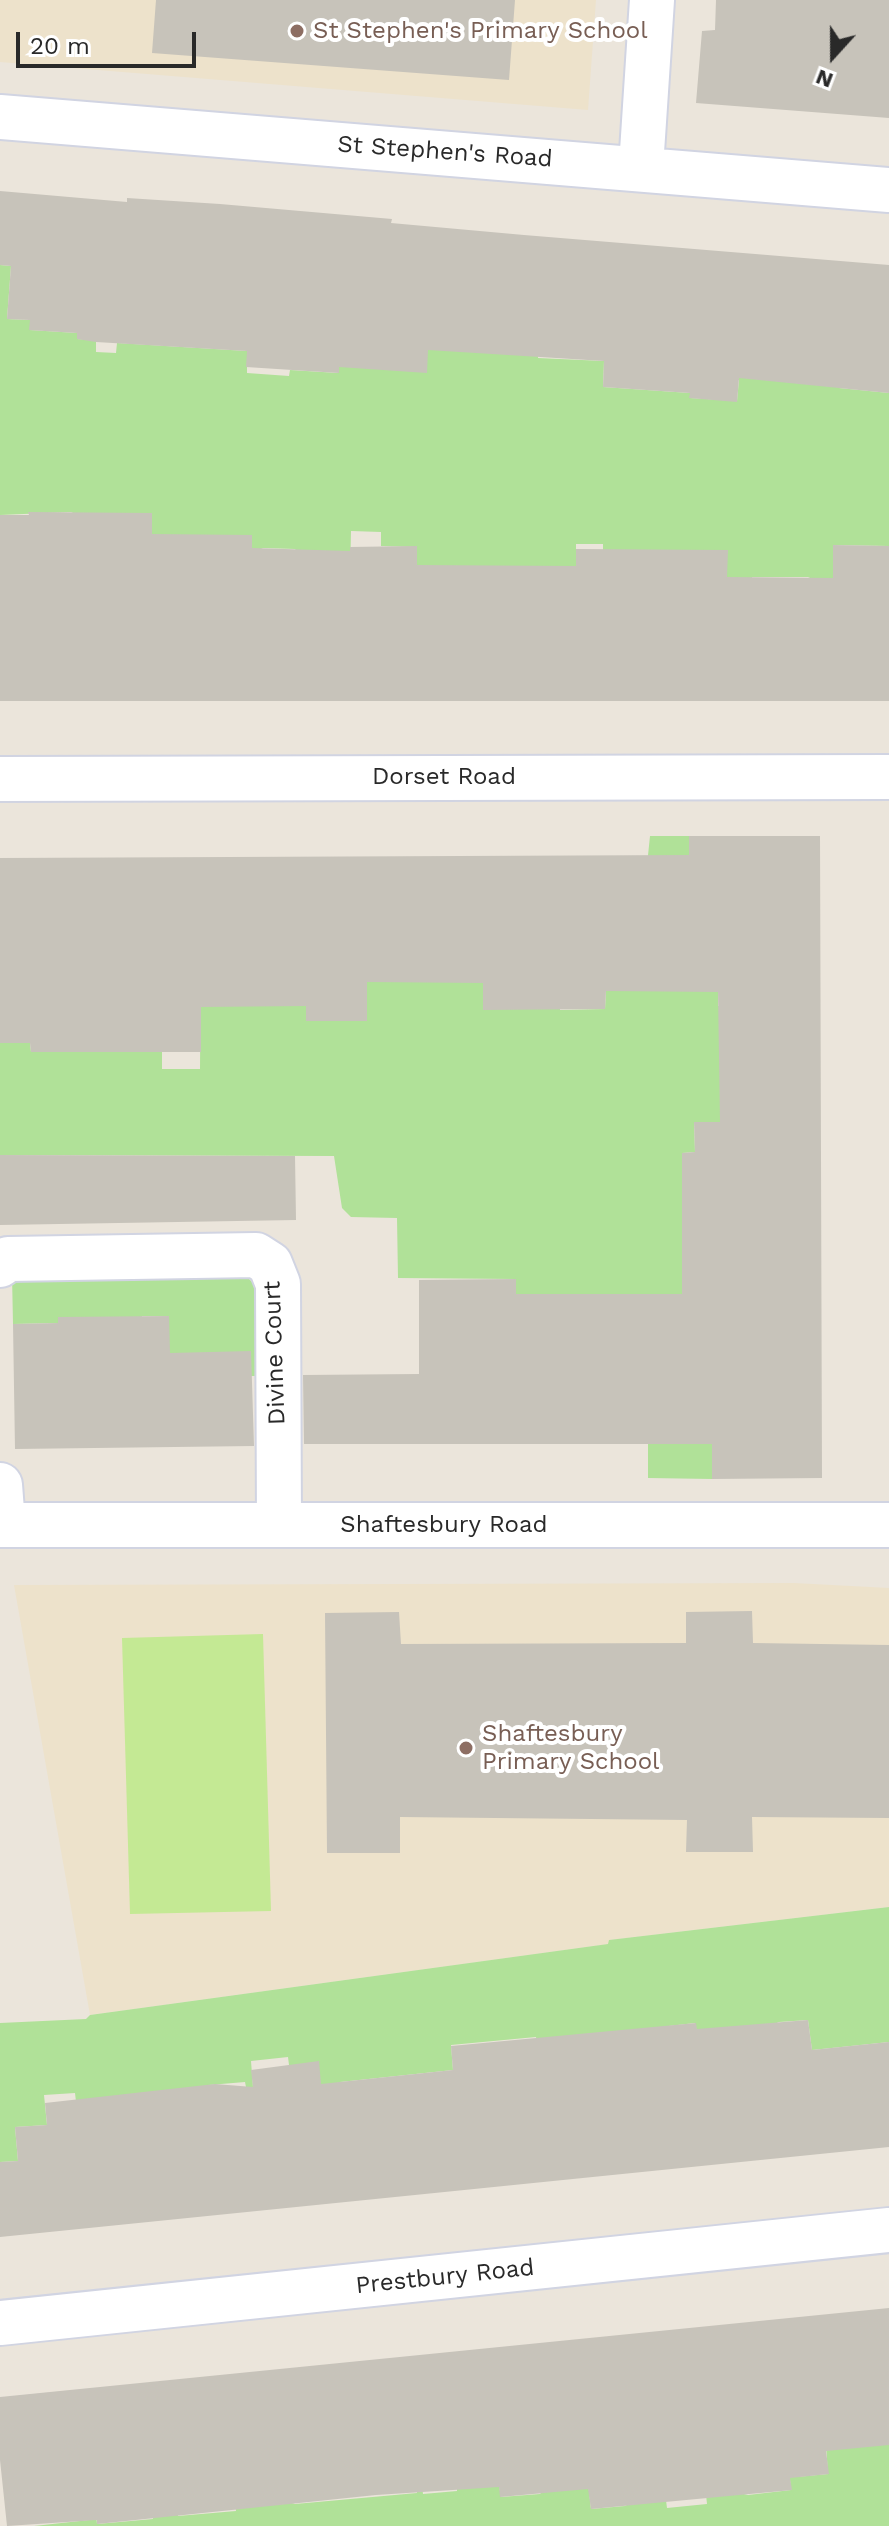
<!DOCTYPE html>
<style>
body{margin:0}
#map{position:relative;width:889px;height:2526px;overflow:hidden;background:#ebe5db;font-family:"Work Sans",sans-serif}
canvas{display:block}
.north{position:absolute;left:793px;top:16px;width:80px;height:80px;-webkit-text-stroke:6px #fff;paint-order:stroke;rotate:201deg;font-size:22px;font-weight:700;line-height:32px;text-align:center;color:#292929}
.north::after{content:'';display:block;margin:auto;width:28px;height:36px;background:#292929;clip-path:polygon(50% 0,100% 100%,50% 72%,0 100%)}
.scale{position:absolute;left:16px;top:32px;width:180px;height:36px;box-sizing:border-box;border:4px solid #292929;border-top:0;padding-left:10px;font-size:24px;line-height:28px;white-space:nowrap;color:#292929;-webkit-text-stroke:6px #fff;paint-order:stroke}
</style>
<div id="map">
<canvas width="889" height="2526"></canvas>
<div class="north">N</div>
<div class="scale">20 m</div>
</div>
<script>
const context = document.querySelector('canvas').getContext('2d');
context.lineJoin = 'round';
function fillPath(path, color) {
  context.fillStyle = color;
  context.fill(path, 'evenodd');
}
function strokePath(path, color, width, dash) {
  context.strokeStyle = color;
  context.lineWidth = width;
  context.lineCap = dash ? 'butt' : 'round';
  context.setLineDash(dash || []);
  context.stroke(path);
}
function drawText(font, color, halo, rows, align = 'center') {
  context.font = font + ' "Work Sans",sans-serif';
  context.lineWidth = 8;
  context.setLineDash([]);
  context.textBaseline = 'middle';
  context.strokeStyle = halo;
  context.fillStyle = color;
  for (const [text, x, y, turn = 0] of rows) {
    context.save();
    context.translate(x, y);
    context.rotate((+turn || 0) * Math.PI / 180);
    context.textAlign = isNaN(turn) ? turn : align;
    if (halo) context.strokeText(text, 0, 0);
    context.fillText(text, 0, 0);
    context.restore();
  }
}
const education = new Path2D(`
 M0 0H596L588 110 0 62Z
 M794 1583 889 1588V1907L610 1940 609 1944 90 2015 14 1585Z`);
const green = new Path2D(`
 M0 265 11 266 7 319 30 320V330L77 333V339L96 340V352L116 353 117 343 247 351V373L289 376 290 370 338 373 343 295 428 350 540 307 538 358 604 361 603 387 690 393V398L737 401 739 380 725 379 844 333 839 388 889 393V546L833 545V589L808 577H752L751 629H727V550H691L692 597 603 566V544H576V626L417 625V547L381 546V532L351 531 349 622 295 549 263 548 207 575 71 512 0 515Z
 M650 836H689L718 947V1006L754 1007 720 1122H694L695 1152 682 1153V1283L713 1441 712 1479 648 1478V1379L516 1294 515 1279 398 1278 397 1218 351 1217 342 1208 334 1156 0 1155V1043H30L31 1052 162 1011V1069H200L201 930H306V1021H367V982H373V929H395L396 982 559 979 560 1010 605 1009 606 991H634Z
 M12 1275H245L268 1298 266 1376H170L168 1316H142V1330L88 1317H59L58 1323 13 1324Z
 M889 1907V2042L812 2050 808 2020 779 2022 700 2058 695 2023 669 2026 540 2065 536 2037 451 2045 453 2070 340 2082 344 2125 289 2065 288 2057 251 2061 253 2087H246L245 2082 209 2085 79 2128 75 2093 44 2095 47 2125 15 2127 18 2161 0 2162V2023L86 2019 90 2015 608 1944 609 1940Z
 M781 2390 796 2477 828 2474 826 2445H889V2526H34L89 2520 94 2498 97 2524 153 2519 151 2492 175 2490 178 2516 236 2511 233 2484 295 2504 417 2493 415 2464H419L423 2494 457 2491V2484L498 2479 501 2497 540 2494 584 2448 591 2509 625 2506 664 2485 667 2508 707 2504 705 2485 748 2495 791 2490Z`);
const pitch = new Path2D(`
 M263 1634 271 1911 130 1914 122 1638Z`);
const building = new Path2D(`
 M156 0H515L509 80 152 53Z
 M716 0H889V118L696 103 702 31 715 30Z
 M0 191 127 202V198L220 204 392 219 391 223 524 235 889 265V393L739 378 737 402 689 398 690 393 603 387 604 361 428 350 427 373 339 367V373L246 367 247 351 96 342 77 339V333L29 330 30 320 7 319 11 266 0 265Z
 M28 512 152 513V534L252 535V548L350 551V547L417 546V565L576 566V549L728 550 727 577 833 578V545L889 546V701H0V515H29Z
 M689 836H820L822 1478 712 1479V1444H304L303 1375 419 1374V1280L516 1279V1294H682V1153L695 1152 694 1122H720L718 992 606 991 605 1009 483 1010V983L367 982V1021H306V1006L201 1007V1052H31L30 1043H0V858L689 855Z
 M0 1155 295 1156 296 1220 0 1225Z
 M169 1316 170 1353 251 1351 254 1446 15 1449 13 1324 58 1323V1317Z
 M752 1611 753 1643 889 1645V1818L752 1817 753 1852H686L687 1820 400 1817V1853H327L325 1613 399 1612 401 1644 686 1643V1612Z
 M808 2020 812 2050 889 2042V2147L0 2237V2162L18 2161 15 2127 47 2125 45 2103 215 2084 253 2087 251 2070 319 2061 321 2084 453 2070 451 2046 696 2023 697 2029Z
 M889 2308V2445L826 2451 829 2474 790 2478 792 2490 591 2509 588 2489 500 2497 499 2487 376 2495 97 2524V2520L7 2526 0 2460V2397Z`);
const minor = new Path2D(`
 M0 117 889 190
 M641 167 652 0
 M0 779 889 777
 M0 1265 8 1259 256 1255 270 1264 278 1284 279 1525
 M0 1485 3 1524
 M0 1525H889
 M0 2323 889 2230`);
const markers = [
 [297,31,8,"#8d6e63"],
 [466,1748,8,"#8d6e63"]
];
const educationNames = [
 ["St Stephen's Primary School",313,31],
 ["Shaftesbury",482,1734],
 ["Primary School",482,1762]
];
const streetNames = [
 ["St Stephen's Road",445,152,4],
 ["Dorset Road",444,777],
 ["Divine Court",275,1353,-92],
 ["Shaftesbury Road",444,1525],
 ["Prestbury Road",445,2277,-6]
];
fillPath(education, '#ede2cb');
fillPath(green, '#b0e198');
fillPath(pitch, '#c4e994');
fillPath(building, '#c7c3ba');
strokePath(minor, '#d1d4e2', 48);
strokePath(minor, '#fff', 44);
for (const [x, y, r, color] of markers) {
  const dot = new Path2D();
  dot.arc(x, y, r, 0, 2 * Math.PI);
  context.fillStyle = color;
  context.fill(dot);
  strokePath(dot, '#fff', 3);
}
drawText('24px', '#785e54', '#fff', educationNames, 'left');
drawText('24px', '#292929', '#fff', streetNames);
</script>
